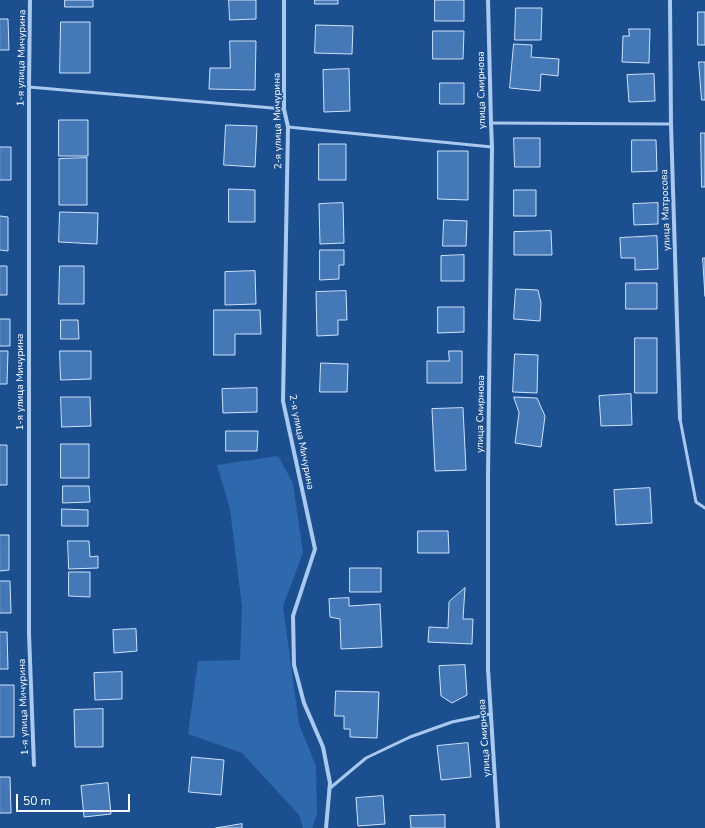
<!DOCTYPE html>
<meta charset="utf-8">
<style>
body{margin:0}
#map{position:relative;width:705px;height:828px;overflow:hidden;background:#1b4f8f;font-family:"Nunito Sans",sans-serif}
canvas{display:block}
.scale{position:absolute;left:16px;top:794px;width:114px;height:18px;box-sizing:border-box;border:2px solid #fff;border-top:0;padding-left:5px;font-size:12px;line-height:14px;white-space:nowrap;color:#fff;-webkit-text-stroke:3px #1b4f8f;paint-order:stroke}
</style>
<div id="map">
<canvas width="705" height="828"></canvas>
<div class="scale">50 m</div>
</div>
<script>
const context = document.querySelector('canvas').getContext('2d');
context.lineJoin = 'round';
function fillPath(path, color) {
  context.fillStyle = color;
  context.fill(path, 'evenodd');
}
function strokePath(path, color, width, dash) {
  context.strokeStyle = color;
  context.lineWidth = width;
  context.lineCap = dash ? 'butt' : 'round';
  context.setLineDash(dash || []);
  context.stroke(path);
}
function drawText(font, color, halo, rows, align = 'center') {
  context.font = font + ' "Nunito Sans",sans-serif';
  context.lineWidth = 3;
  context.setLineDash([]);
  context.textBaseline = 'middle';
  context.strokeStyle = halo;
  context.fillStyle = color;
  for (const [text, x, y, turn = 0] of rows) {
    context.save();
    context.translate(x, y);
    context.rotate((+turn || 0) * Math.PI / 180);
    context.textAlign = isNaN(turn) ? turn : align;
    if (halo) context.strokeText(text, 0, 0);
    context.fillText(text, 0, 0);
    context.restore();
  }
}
const green = new Path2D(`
 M278 456 293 483 303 553 283 606 299 724 316 766 317 814 312 828H303L299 815 242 753 188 734 198 661 240 660 242 607 230 509 217 465Z`);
const building = new Path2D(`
 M65 0H93V7H65Z
 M229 0H256V19L230 20Z
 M315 0H338V4H315Z
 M435 0H464V21H435Z
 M516 8H542L541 40H515Z
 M698 12H705V45H698Z
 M0 19H8L9 50H0Z
 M61 22H90V73H60Z
 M316 25 353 26 352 54 315 53Z
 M629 29H650L649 63 622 62 623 36H629Z
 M433 31H464L463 59H433Z
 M230 41H256L255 90 209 89 210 68H230Z
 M514 44 532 45 531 57 559 59 558 76 541 74 540 91 510 88Z
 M699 62H705V100H702Z
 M349 69 350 111 324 112 323 70Z
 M654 74 655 101 629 102 627 75Z
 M440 83H464V104H440Z
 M59 120H88V156H59Z
 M226 125 257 126 255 167 224 165Z
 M701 133H705V187H702Z
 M514 138H540V167H515Z
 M632 140H656L657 171 632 172Z
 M319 144H346V180H319Z
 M0 147H11V180H0Z
 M438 151H468V200L438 199Z
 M87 158V205H59V159Z
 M229 189 255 190V222H229Z
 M514 190H536V216H514Z
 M343 203 344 243 320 244 319 204Z
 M658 203V224L634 225 633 204Z
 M60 212 98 213 97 244 59 242Z
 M0 216 8 217V251L0 250Z
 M444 220 467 221 466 246H443Z
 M551 231 552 255H514V232Z
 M657 236 658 269 635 270V258H621L620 238Z
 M320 250H344V265H339V279L320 280Z
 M464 255V281H441V256Z
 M703 258H705V296Z
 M0 266H7V295H0Z
 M60 266H84V304H59Z
 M255 271 256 304 225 305V272Z
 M626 283H657V309H626Z
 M516 289 538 290 541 303 540 321 514 319Z
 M346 291 347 320H338V335L317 336 316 292Z
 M438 307H464V332L438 333Z
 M214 310H260L261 334H235V355H214Z
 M0 319H10V346H0Z
 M61 320H78L79 339H61Z
 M635 338H657V393H635Z
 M0 351H8L7 384H0Z
 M60 351H91V379L61 380Z
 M449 351H462V383H427V361H449Z
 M515 354 538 355 537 393 513 392Z
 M321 363 348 364 347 392H320Z
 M257 388V412L223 413 222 389Z
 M631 394 632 425 601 426 599 396Z
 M61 397H90L91 426 62 427Z
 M514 397 537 398 545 416 541 447 515 443 519 413Z
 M463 408 466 470 435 471 432 409Z
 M226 431H258L257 451H226Z
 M61 444H89V478H61Z
 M0 445H7V485H0Z
 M63 486H89L90 502 63 503Z
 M650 488 652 523 616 525 614 490Z
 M62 509 88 510V526H62Z
 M418 531H448L449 553H418Z
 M0 535H9V570L0 571Z
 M68 541H89L90 557 98 556V568L69 569Z
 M350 568H381V592H350Z
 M69 572H90V597L69 596Z
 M0 581H10L11 613H0Z
 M465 588 463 619H473L472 644 428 642 429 627 448 628 449 602Z
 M349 598V606L380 604 382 647 341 649 340 619 330 617 329 599Z
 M136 629 137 651 114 653 113 630Z
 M0 632H7L8 669H0Z
 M465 665 467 695 452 703 441 696 439 666Z
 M122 672V699L95 700 94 673Z
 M0 685H14V737H0Z
 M336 691 379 692 377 738 350 737V729H344V716H335Z
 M103 709V747H75L74 710Z
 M468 743 471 777 441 780 437 746Z
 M192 757 224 760 221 795 189 792Z
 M0 777H10L11 813H0Z
 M108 783 111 814 84 817 81 786Z
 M383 796 385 824 358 826 356 798Z
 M445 815V828H411L410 816Z
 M242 824V828H216Z`);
const service = new Path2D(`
 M29 87 284 109
 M491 123 671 124
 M288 127 492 147
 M680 419 696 502 705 508
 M329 789 366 758 410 737 452 722 491 714`);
const minor = new Path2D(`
 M30 0 29 87V634L34 765
 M284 0V109L288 127 283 401 315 549 293 616 294 665 304 703 323 747 330 783 326 828
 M488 0 491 123 492 147 488 475V669L498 828
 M670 0 671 124 680 419`);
const streetNames = [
 ["1-я улица Мичурина",22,58,-89],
 ["улица Смирнова",482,90,-91],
 ["2-я улица Мичурина",278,121,-91],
 ["улица Матросова",666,210,-92],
 ["1-я улица Мичурина",21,382,-90],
 ["улица Смирнова",481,414,-89],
 ["2-я улица Мичурина",301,442,79],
 ["1-я улица Мичурина",24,707,-92],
 ["улица Смирнова",485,738,-94]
];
fillPath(green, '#2e69ad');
fillPath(building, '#4478b7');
strokePath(building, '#cfe3fa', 1);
strokePath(service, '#a9c9ee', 3);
strokePath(minor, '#a9c9ee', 4);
drawText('10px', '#fff', '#1b4f8f', streetNames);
</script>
